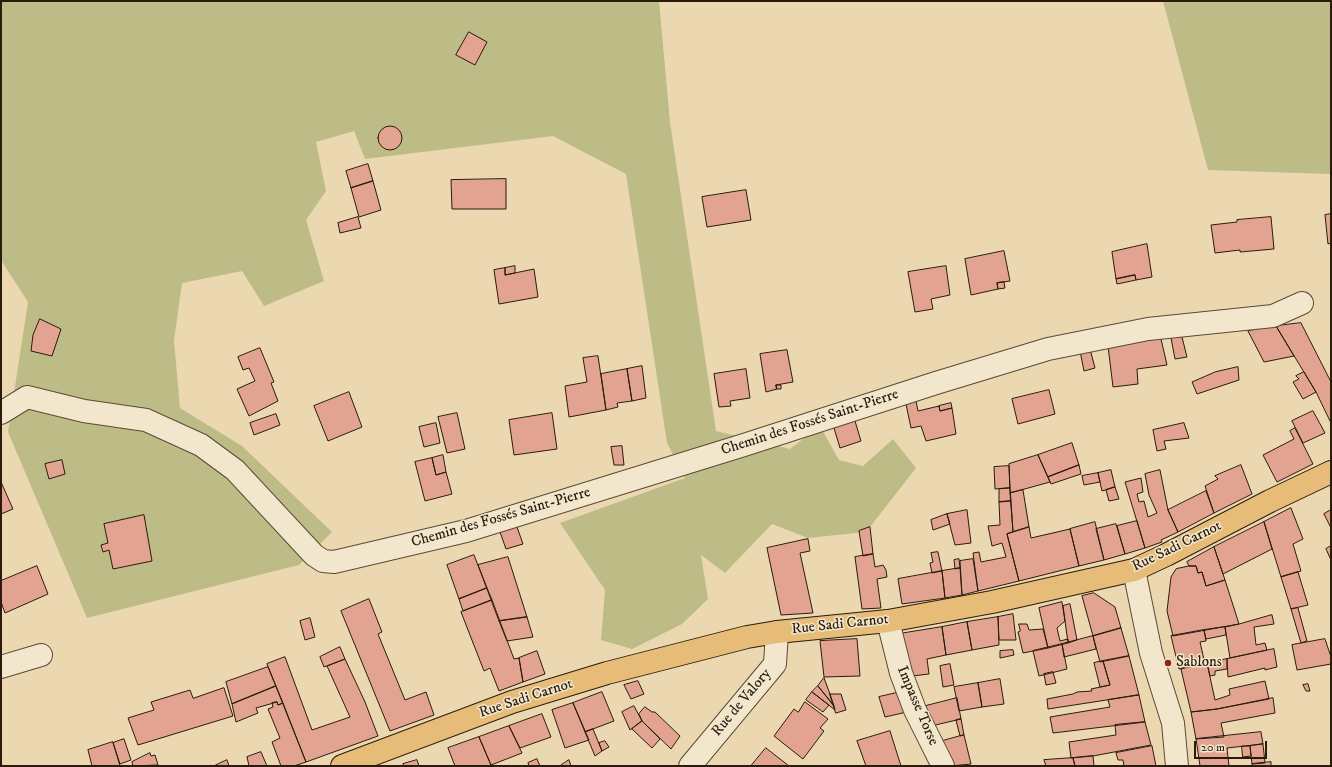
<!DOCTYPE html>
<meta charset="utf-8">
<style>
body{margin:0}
#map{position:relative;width:1332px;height:767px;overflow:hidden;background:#ebd8b0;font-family:"IM FELL DW Pica",serif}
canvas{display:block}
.frame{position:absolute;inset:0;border:2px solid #2a1b0d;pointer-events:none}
.scale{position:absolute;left:1194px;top:741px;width:73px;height:18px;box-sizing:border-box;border:2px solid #2a1b0d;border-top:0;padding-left:5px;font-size:12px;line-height:14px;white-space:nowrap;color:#2a1b0d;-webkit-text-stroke:3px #f2e6cc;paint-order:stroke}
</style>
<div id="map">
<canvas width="1332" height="767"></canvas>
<div class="frame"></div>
<div class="scale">20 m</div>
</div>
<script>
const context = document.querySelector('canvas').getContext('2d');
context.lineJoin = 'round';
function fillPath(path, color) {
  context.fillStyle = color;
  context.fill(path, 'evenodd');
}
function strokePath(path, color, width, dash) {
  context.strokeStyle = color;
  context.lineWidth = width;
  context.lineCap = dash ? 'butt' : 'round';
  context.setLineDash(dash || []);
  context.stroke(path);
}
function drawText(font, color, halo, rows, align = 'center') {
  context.font = font + ' "IM FELL DW Pica",serif';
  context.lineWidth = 3;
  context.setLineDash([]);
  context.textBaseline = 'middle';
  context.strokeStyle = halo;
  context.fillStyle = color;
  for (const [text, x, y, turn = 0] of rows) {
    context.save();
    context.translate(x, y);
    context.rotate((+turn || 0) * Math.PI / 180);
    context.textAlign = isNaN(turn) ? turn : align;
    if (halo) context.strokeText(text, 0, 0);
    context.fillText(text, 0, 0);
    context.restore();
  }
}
const green = new Path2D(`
 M1 1H659L670 122 716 431 790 449 820 426 839 460 863 466 893 439 916 468 866 532 808 538 772 524 725 573 701 555 708 599 682 624 632 649 601 640 605 590 560 523 685 478 667 443 626 174 553 136 365 159 354 131 316 142 326 191 306 220 324 281 264 306 242 271 182 283 174 341 180 408 242 446 332 532 299 565 87 618 8 432 28 302 1 260Z
 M1163 1H1331V174L1208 170Z`);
const building = new Path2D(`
 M469 32 487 42 475 65 456 55Z
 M378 138a12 12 0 1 1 24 0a12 12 0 1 1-24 0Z
 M368 164 373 181 351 188 346 171Z
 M506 179V209H452L451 180Z
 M373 181 381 210 359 217 351 188Z
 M746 190 751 220 707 227 702 197Z
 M1331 214V243L1328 244 1325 215Z
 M358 217 361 228 340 233 338 223Z
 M1271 217 1274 249 1240 252V250L1215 253 1211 225 1237 222V220Z
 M1147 244 1152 277 1136 280 1135 275 1116 279 1112 252Z
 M1004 251 1010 281 997 283 998 289 971 295 965 259Z
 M515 266V273L505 275V268Z
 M946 266 950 295 931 299 933 309 915 312 908 272Z
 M505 268V275L534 269 538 297 499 304 494 270Z
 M1135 275 1136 280 1117 284 1116 279Z
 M1004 282 1005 288 998 289 997 283Z
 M40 319 61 329 52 356 31 351 33 335Z
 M1301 323 1331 382V423L1316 392 1276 326Z
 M1276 326 1294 356 1264 362 1248 331Z
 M1182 337 1187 357 1175 359 1171 338Z
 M1161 339 1167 365 1137 369 1138 384 1113 387 1108 346Z
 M260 348 274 382 271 383 278 401 249 416 237 389 255 381 249 368 243 370 238 357Z
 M1090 349 1095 368 1084 371 1080 351Z
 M787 350 793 382 776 385 777 389 766 392 760 354Z
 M598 356 606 410 569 417 565 386 587 382 583 358Z
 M642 366 646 398 632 401 627 369Z
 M1238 367 1239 380 1197 394 1192 382 1215 372Z
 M627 369 632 401 617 403 618 407 606 410 601 374Z
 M746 369 750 398 730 401 731 406 719 407 714 374Z
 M1304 372 1316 392 1303 399 1293 382 1299 379 1296 376Z
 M776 385H781V389H777Z
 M1049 390 1055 414 1018 424 1012 399Z
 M349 392 362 427 328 441 314 406Z
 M916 401 918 411 939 406 940 411 952 408 956 434 926 441 921 426 911 428 906 404Z
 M951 403 952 408 940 411 939 406Z
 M1313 411 1325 433 1303 443 1292 421Z
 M457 413 465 449 447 453 438 417Z
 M552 413 557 449 514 455 509 420Z
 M276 414 280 425 254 435 250 423Z
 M855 421 861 441 840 448 834 428Z
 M436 423 440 443 424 447 419 427Z
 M1184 423 1189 438 1164 441 1166 449 1157 451 1153 430Z
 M1295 428 1313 464 1277 482 1263 455 1294 439 1290 431Z
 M1072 443 1079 465 1048 477 1038 455Z
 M622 446 624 465H614L611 447Z
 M443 455 446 472 436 475 432 458Z
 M1038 455 1050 482 1010 493 1009 464Z
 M432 458 436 475 446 472 452 494 425 501 415 462Z
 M62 460 65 474 49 479 45 464Z
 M1079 465 1081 474 1051 484 1048 477Z
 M1241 465 1252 494 1214 513 1205 486 1218 479 1215 476Z
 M1009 466 1010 488 995 489 994 467Z
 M1111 470 1115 487 1102 491 1098 473Z
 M1160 470 1168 510 1178 532 1161 540 1162 542 1145 548 1125 482 1141 478 1143 492 1137 494 1139 502 1144 501 1148 517 1157 513 1149 495 1145 474Z
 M1098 473 1100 482 1084 485 1082 476Z
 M1 482 13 509 1 514Z
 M1115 487 1119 499 1109 501 1106 490Z
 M1010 488 1011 501 999 502V489Z
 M1023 490 1029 527 1013 532 1010 493Z
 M1206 491 1214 513 1178 532 1168 510Z
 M1011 501 1013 532 1007 534 1019 581 978 591 973 553 979 552 981 562 1006 557 1002 543 992 546 988 526 1000 525 999 502Z
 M1291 508 1303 539 1293 544 1301 571 1281 577 1264 522Z
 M967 510 971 543 955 545 947 514Z
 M1331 510V528L1324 514Z
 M947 514 950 524 933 530 931 520Z
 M144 515 152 561 113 569 109 550 103 552 101 545 108 543 104 524Z
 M1137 521 1145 548 1125 554 1117 526Z
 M1095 522 1104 560 1079 566 1070 529Z
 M1264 522 1272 549 1223 574 1214 547Z
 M1116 524 1125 554 1104 560 1096 529Z
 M517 527 523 544 506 549 500 532Z
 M870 527 873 554 863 556 859 531Z
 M1029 527 1031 538 1070 529 1079 566 1019 581 1007 534Z
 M808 539 810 551 800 553 813 613 781 615 767 548Z
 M1331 546V560L1326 549Z
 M1214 547 1225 580 1206 586 1202 572 1198 573 1196 566H1189L1187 562Z
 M938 552 942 571 932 573 930 563 933 562 931 553Z
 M873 554 875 567 883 565 886 570 887 577 877 579 881 608 862 609 855 557Z
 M474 555 487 588 459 599 447 565Z
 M508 557 527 617 499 621 478 565Z
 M959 559 960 568 955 569 954 560Z
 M973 559 978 591 962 595 960 561Z
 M37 566 48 594 5 613 1 602V581Z
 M1189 566H1196L1198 573 1202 572 1206 586 1225 580 1239 624 1173 636 1167 611 1171 577 1176 569Z
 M960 568 962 595 945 598 942 571Z
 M942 571 945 598 902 604 898 579Z
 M1298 572 1308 605 1291 609 1281 577Z
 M487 588 492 600 463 611 459 599Z
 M1094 593 1115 607 1121 628 1093 636 1082 596Z
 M369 599 382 632 378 634 405 700 426 692 434 715 390 731 341 611Z
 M492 600 514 659 519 658 523 682 499 691 490 668 484 671 461 612Z
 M1062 602 1065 621 1057 628 1060 641 1068 639V643L1048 648 1039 608Z
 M1070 604 1077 640 1068 643 1063 606Z
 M1298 608 1307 641 1301 643 1291 609Z
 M1013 614 1016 640H999L998 617Z
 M1272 615 1274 624 1254 627 1256 645 1265 643 1267 650 1230 658 1225 627 1239 624Z
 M527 617 533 637 507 641 499 621Z
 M998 617 999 645 972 650 967 622Z
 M310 618 315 637 305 640 300 621Z
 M967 622 972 650 946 655 942 627Z
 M1019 624H1027L1029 630 1043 629 1048 648 1023 653 1018 632 1020 631Z
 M942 627 946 655 927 659 929 674 912 676 899 634Z
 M1225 627 1226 635 1206 639 1204 630Z
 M1121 628 1129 656 1100 662 1093 636Z
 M1204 630 1206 641 1200 642 1205 664 1179 669 1171 636Z
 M1093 636 1096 649 1064 657 1062 644Z
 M857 639 860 676 824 677 820 641Z
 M1325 639 1331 657V664L1297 670 1292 645Z
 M1062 644 1067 669 1039 676 1033 651Z
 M340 647 345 659 324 667 320 657Z
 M1274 649 1277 667 1265 670V668L1228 677 1227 659Z
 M1013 650 1014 655 1000 658V651Z
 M537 651 545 674 523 682 519 658Z
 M1129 656 1139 695 1048 709 1047 699 1073 694 1077 692 1092 691 1091 689 1110 685 1103 661Z
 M285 657 312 730 350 717 327 666 345 659 365 702 378 736 306 762 267 664Z
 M1227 659V669L1215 671V675L1210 676 1207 663Z
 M1103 661 1110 685 1100 687 1094 663Z
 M1207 663 1215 700 1230 695 1229 689 1265 681 1269 699 1217 709 1191 712 1181 669Z
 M950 664 954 685 943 687 940 666Z
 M268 667 276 686 232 704 226 682Z
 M1053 672 1056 683 1046 685 1044 674Z
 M824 678 830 694 834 706 818 686Z
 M1000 679 1004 704 982 707 978 683Z
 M638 681 644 694 631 699 624 685Z
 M978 683 982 707 959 711 954 687Z
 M1308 684 1310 691H1306L1303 685Z
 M276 686 283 703 278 705 277 702 256 708 258 713 236 722 232 704Z
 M818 686 834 706 835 710 812 692Z
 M224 688 233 716 138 745 128 718 154 710 151 702 190 690 193 698Z
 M602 692 614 721 585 732 573 703Z
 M812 692 829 705 823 712 806 700Z
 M901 692 907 712 885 717 879 697Z
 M830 694H841L846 710 836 713Z
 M1139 695 1145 722 1053 733 1050 717 1110 707 1108 700Z
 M957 698 961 719 931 726 922 707Z
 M1273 698 1275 713 1221 723 1224 737 1196 739 1191 712 1217 709Z
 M277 702 278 705 283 703 306 762 294 766H281L272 742 280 738 268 709 273 707 272 703Z
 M805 702 828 719 820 728 824 731 803 759 774 736 794 709 798 712Z
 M573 703 589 740 565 748 552 710Z
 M634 706 642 721 630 730 622 712Z
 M645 707 652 712H655L680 736 671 749 642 721 639 714Z
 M542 714 551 737 520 748 509 726Z
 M961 719 964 735 960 736 956 720Z
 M642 721 660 739 652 748 632 729Z
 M1145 722 1151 745 1093 756 1071 758 1069 742 1116 735 1115 725Z
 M509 726 522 753 491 765 479 737Z
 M593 729 602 751 595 756 585 732Z
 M890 731 901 766H866L857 741Z
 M1261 732 1263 744 1227 748 1229 766H1200L1196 739Z
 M964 735 971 764 951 766 939 742Z
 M479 737 491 765 487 766H455L448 748Z
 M124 739 131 760 120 764 113 743Z
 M605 741 609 747 602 751 599 743Z
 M113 742 120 766H92L88 750Z
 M1263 744 1265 763 1252 764 1250 746Z
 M1152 746 1156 766H1124L1123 760H1118L1116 753Z
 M1242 746H1250L1251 756 1243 757Z
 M766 748 789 766H751Z
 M261 752 267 766H249L247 757Z
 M150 753 151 756 155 755 158 765 133 766 132 762Z
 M1093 756 1094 766H1075L1073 758Z
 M1073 758 1075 766H1046L1044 760Z
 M537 759 540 766H529L528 763Z
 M227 760 229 766H214Z
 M417 760 419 766H404L403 764Z
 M569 760 571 766H560Z
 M1271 762V766H1252V764Z`);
const minor = new Path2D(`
 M1 413 27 397 84 411 146 420 201 445 235 470 314 555 323 561 334 562 466 531 744 445 936 383 1048 349 1148 329 1273 316 1302 303
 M1134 570 1151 653 1173 723 1177 766
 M888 621 901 673 915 710 943 766
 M1 667 41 655
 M690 766 775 664 777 632`);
const major = new Path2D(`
 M342 766 512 702 607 673 747 637 777 632 888 621 992 602 1134 570 1166 555 1270 501 1331 472`);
const markers = [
 [1168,663,4,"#8f2418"]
];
const streetNames = [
 ["Chemin des Fossés Saint-Pierre",810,423,-18],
 ["Chemin des Fossés Saint-Pierre",501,518,-16],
 ["Rue Sadi Carnot",1177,547,-26],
 ["Rue Sadi Carnot",840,625,-6],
 ["Rue Sadi Carnot",526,699,-18],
 ["Rue de Valory",742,703,-50],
 ["Impasse Torse",917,706,67]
];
const poiNames = [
 ["Sablons",1176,663]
];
fillPath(green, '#bebc86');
fillPath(building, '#e2a491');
strokePath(building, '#2a1b0d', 1);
strokePath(minor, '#5a4a36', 24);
strokePath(major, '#2a1b0d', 24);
strokePath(minor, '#f2e6cc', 22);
strokePath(major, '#e6bc78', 22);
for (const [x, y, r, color] of markers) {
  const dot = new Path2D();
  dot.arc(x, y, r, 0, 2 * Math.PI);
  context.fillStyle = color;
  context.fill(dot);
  strokePath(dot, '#f2e6cc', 1.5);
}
drawText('15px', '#2a1b0d', '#f2e6cc', streetNames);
drawText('15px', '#2a1b0d', '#f2e6cc', poiNames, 'left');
</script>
